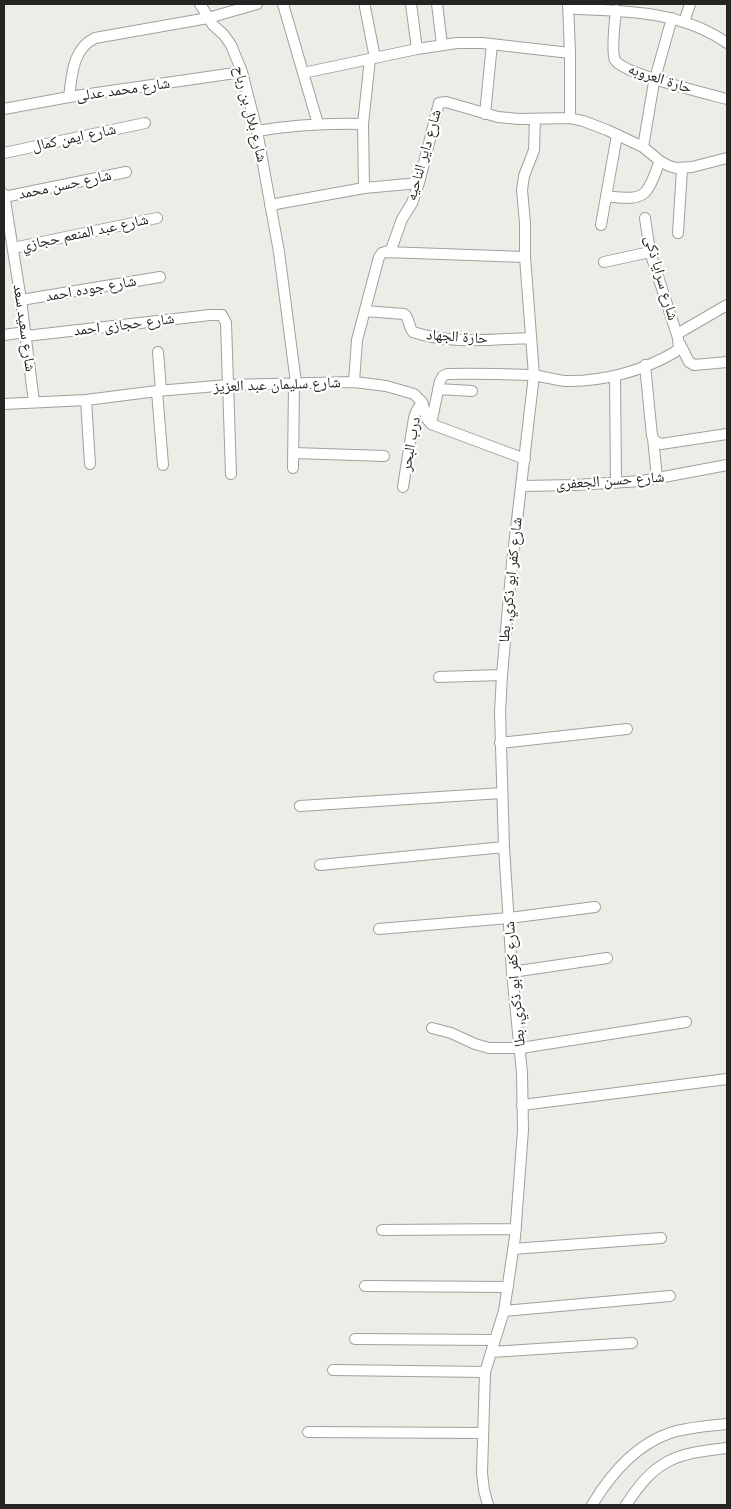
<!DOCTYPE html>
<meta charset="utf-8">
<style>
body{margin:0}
#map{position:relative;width:731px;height:1509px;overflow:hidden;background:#ecede7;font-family:Lora,serif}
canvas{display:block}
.frame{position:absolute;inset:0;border:5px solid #242523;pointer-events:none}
</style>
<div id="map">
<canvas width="731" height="1509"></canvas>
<div class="frame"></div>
</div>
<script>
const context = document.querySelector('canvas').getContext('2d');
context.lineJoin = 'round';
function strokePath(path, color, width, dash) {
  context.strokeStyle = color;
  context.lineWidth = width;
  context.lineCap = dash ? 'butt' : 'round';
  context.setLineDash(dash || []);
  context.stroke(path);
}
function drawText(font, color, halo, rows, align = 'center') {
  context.font = font + ' Lora,"Noto Naskh Arabic",serif';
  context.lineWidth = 4.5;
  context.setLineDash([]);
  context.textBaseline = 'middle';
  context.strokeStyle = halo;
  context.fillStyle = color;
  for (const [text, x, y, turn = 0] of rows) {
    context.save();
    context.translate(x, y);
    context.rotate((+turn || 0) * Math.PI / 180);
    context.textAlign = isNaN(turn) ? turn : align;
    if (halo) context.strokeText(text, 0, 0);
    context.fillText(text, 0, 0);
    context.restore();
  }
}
const street = new Path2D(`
 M200 4 213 25 224 35 231 45 242 72 257 131 279 252 296 383
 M283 4 318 124
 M411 4 417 49
 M437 4 442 45
 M568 4 573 8 578 9C630 11 683 12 727 43
 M568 4 570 53V118
 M365 7 375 58
 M616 10C615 20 611 52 615 60 623 74 708 94 727 99
 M684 22 690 4
 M303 73 417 49 457 43H482L570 53
 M69 97C72 76 72 49 95 38L208 18 257 4
 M4 109 69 97 242 72
 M485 114 492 44
 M257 131C293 125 327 123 363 124
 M643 147 654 82 672 18
 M4 153 145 123
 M364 188 363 124 370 59
 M4 194 21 300 34 402
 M606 196C618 197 639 202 647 190 653 182 656 170 660 161
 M4 197 126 172
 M270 205 364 188 419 183
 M601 225 617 135
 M678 233 682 169
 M13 248 157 218
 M386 252 525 257
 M604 262 650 252
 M21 300 160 277
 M365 311 404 314C410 318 408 327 413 332 451 345 493 339 531 338
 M677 334 727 305
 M4 335 25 332
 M26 336 210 315H222L226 323 231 474
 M680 344 689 362 694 365 727 362
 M158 352 161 391
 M645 365 652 436 655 441 661 444 727 434
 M615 376 616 483
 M354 382 357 340 379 257 382 253 391 250 402 219 412 203 419 183 439 103 446 102 498 117 519 119 570 118 583 121 607 130 643 147 660 161 669 166 676 168 692 167 727 158
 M438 389 472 391
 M157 391 163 465
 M86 400 90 464
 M4 404 86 400 157 391 228 385 354 382 386 386 414 394 422 402 427 419 431 424 525 459
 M431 424 440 381 443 376 447 374C475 373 503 374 531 375 543 376 554 380 565 381 602 382 643 371 675 352L679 348 678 338 650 252 645 218
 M653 438 657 478
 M294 453 384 456
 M293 468 294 383
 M522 486 575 485 642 481 727 465
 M403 487 414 418 416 412 422 402
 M439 677 502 675
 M500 743 627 729
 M300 806 502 793
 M320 865 504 847
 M379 929 509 918 595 907
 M512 972 607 958
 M432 1028 451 1033 475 1044 489 1048H521L686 1022
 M522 1105 727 1079
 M382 1230 516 1229
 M513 1249 661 1238
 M365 1286 508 1287
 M504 1311 670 1296
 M355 1339 495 1340
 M491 1352 632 1343
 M333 1370 485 1372
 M308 1432 482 1433
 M488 1505 484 1490 482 1473 485 1372 504 1311 515 1237 523 1130 522 1073 512 972 504 847 500 712 502 675 512 563 534 375 525 257V223L522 190 524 176 534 150 535 119
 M592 1505C610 1475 635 1445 670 1433 688 1427 708 1426 727 1424
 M626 1505C656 1459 674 1454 727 1448`);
const streetNames = [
 ["حارة العروبه",660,79,18],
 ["شارع محمد عدلى",123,90,-8],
 ["شارع بلال بن رباح",250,114,76],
 ["شارع ايمن كمال",74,138,-12],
 ["شارع داير الناحيه",424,155,-74],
 ["شارع حسن محمد",65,185,-12],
 ["شارع عبد المنعم حجازي",85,233,-12],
 ["شارع سرايا ذكى",661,278,74],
 ["شارع جوده احمد",91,289,-10],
 ["شارع حجازى احمد",124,325,-7],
 ["شارع سعيد سعد",24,328,82],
 ["حارة الجهاد",457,337,4],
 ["شارع سليمان عبد العزيز",277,385,-2],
 ["درب البحر",411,444,-80],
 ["شارع حسن الجعفرى",610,481,-4],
 ["شارع كفر ابو ذكري, بطا",511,580,-84],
 ["شارع كفر ابو ذكري, بطا",515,984,-95]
];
strokePath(street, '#a0a19b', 12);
strokePath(street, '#fff', 10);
drawText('15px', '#242523', '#fff', streetNames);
</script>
